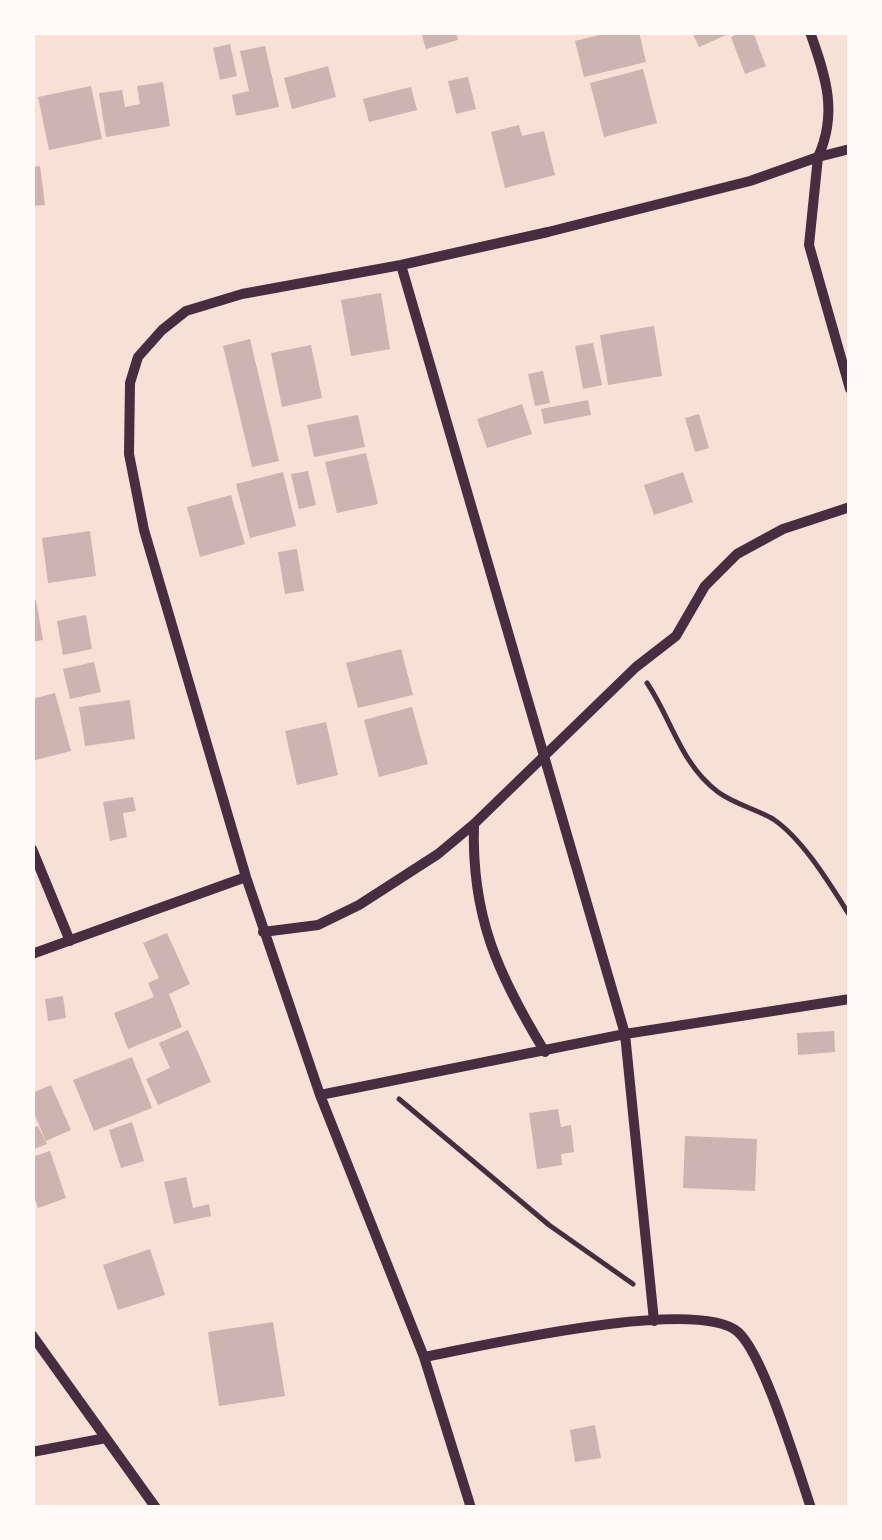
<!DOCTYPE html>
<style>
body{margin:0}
#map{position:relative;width:882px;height:1540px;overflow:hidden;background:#f7e1d7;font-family:Cabin,sans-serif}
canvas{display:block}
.frame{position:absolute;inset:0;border:35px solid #fffaf5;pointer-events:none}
</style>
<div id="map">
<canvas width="882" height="1540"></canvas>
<div class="frame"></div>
</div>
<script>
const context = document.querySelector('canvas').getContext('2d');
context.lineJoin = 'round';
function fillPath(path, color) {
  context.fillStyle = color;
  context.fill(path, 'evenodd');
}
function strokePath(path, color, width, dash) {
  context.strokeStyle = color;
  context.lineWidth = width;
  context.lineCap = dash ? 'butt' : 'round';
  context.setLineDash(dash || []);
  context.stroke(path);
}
const building = new Path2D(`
 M421 32H456L458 40 426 49Z
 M611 32H639L646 62 584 77 575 41Z
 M692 32H733L699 47Z
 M742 32H753L766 66 745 74 731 37Z
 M230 44 237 76 220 80 213 48Z
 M265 46 279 107 236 116 232 95 249 91 240 51Z
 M328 66 336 97 292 109 284 78Z
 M643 69 657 123 604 137 590 83Z
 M468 77 476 109 456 114 448 81Z
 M163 82 170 126 106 137 99 93 122 90 125 107 140 104 137 86Z
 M91 86 102 139 49 150 38 97Z
 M411 87 417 110 369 122 363 99Z
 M519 125 522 136 544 131 555 175 505 188 491 132Z
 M40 166 45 205 32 206V167Z
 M381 293 390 349 351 356 341 300Z
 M654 326 662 376 608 385 600 335Z
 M250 339 279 461 252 467 223 346Z
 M593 343 602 385 583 389 575 346Z
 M311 345 322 398 282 407 271 353Z
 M543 371 550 403 535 406 528 374Z
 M588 400 591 415 544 424 541 409Z
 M522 404 532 434 487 448 477 419Z
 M699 414 709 448 695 452 685 418Z
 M358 415 365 447 314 457 307 425Z
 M366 453 378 504 337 513 325 462Z
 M308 471 316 505 299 509 291 474Z
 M283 472 296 526 250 538 236 484Z
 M683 472 693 502 654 515 644 485Z
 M231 495 245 544 200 557 187 507Z
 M90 531 96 576 48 583 42 538Z
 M297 549 304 591 285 594 278 552Z
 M36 600 43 640 32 642V601Z
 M86 615 92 649 63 655 57 621Z
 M401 649 413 695 358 708 346 663Z
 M94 662 101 692 70 699 63 669Z
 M55 693 71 751 32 761V699Z
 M130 700 135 739 85 746 79 707Z
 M412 707 428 764 379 777 364 720Z
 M326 722 338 775 297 785 285 731Z
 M133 797 136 811 123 813 127 837 110 841 103 802Z
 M167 933 190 984 169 994 182 1027 128 1049 114 1013 154 997 148 983 159 978 143 943Z
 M63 996 66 1018 48 1021 45 999Z
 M188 1030 211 1082 158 1105 146 1079 170 1068 159 1043Z
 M834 1031 835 1052 798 1055 797 1033Z
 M132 1057 152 1108 94 1131 73 1080Z
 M51 1085 71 1130 46 1141 32 1109V1093Z
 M558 1109 561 1127 571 1125 574 1152 561 1154 562 1165 537 1169 529 1113Z
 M132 1122 144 1161 121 1168 109 1130Z
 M38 1126 47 1144 32 1150V1128Z
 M685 1136 757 1139 755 1191 683 1188Z
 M50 1151 66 1198 38 1208 32 1190V1157Z
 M186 1177 193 1208 209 1204 211 1216 174 1224 164 1182Z
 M150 1249 165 1295 118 1310 103 1265Z
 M273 1322 285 1396 219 1406 208 1332Z
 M595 1425 601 1458 575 1462 570 1430Z`);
const path = new Path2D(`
 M647 683C671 718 681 765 718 792 734 804 756 809 773 819 803 839 831 886 850 916
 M399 1099 549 1225 633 1284`);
const minor = new Path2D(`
 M850 149 818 157 809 245 850 389
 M401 265 625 1034 654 1321
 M474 824C471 916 498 975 545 1052
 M32 849 70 941
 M263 932 318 925 359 905 438 854 474 824 636 667 676 636 705 586 737 554 783 529 850 507
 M32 954 246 877
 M320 1095 625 1034 850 999
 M32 1335 156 1508
 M424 1357C482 1346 697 1296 738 1332 764 1355 798 1470 811 1508
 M32 1452 106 1438
 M471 1508 424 1357 320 1095 246 877 144 530 129 454 130 383 138 357 162 330 186 311 242 294 401 265 548 232 750 181 818 157C838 113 826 77 810 32`);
fillPath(building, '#ccb4b1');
strokePath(path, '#4a2c40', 5);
strokePath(minor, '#4a2c40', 10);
</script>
